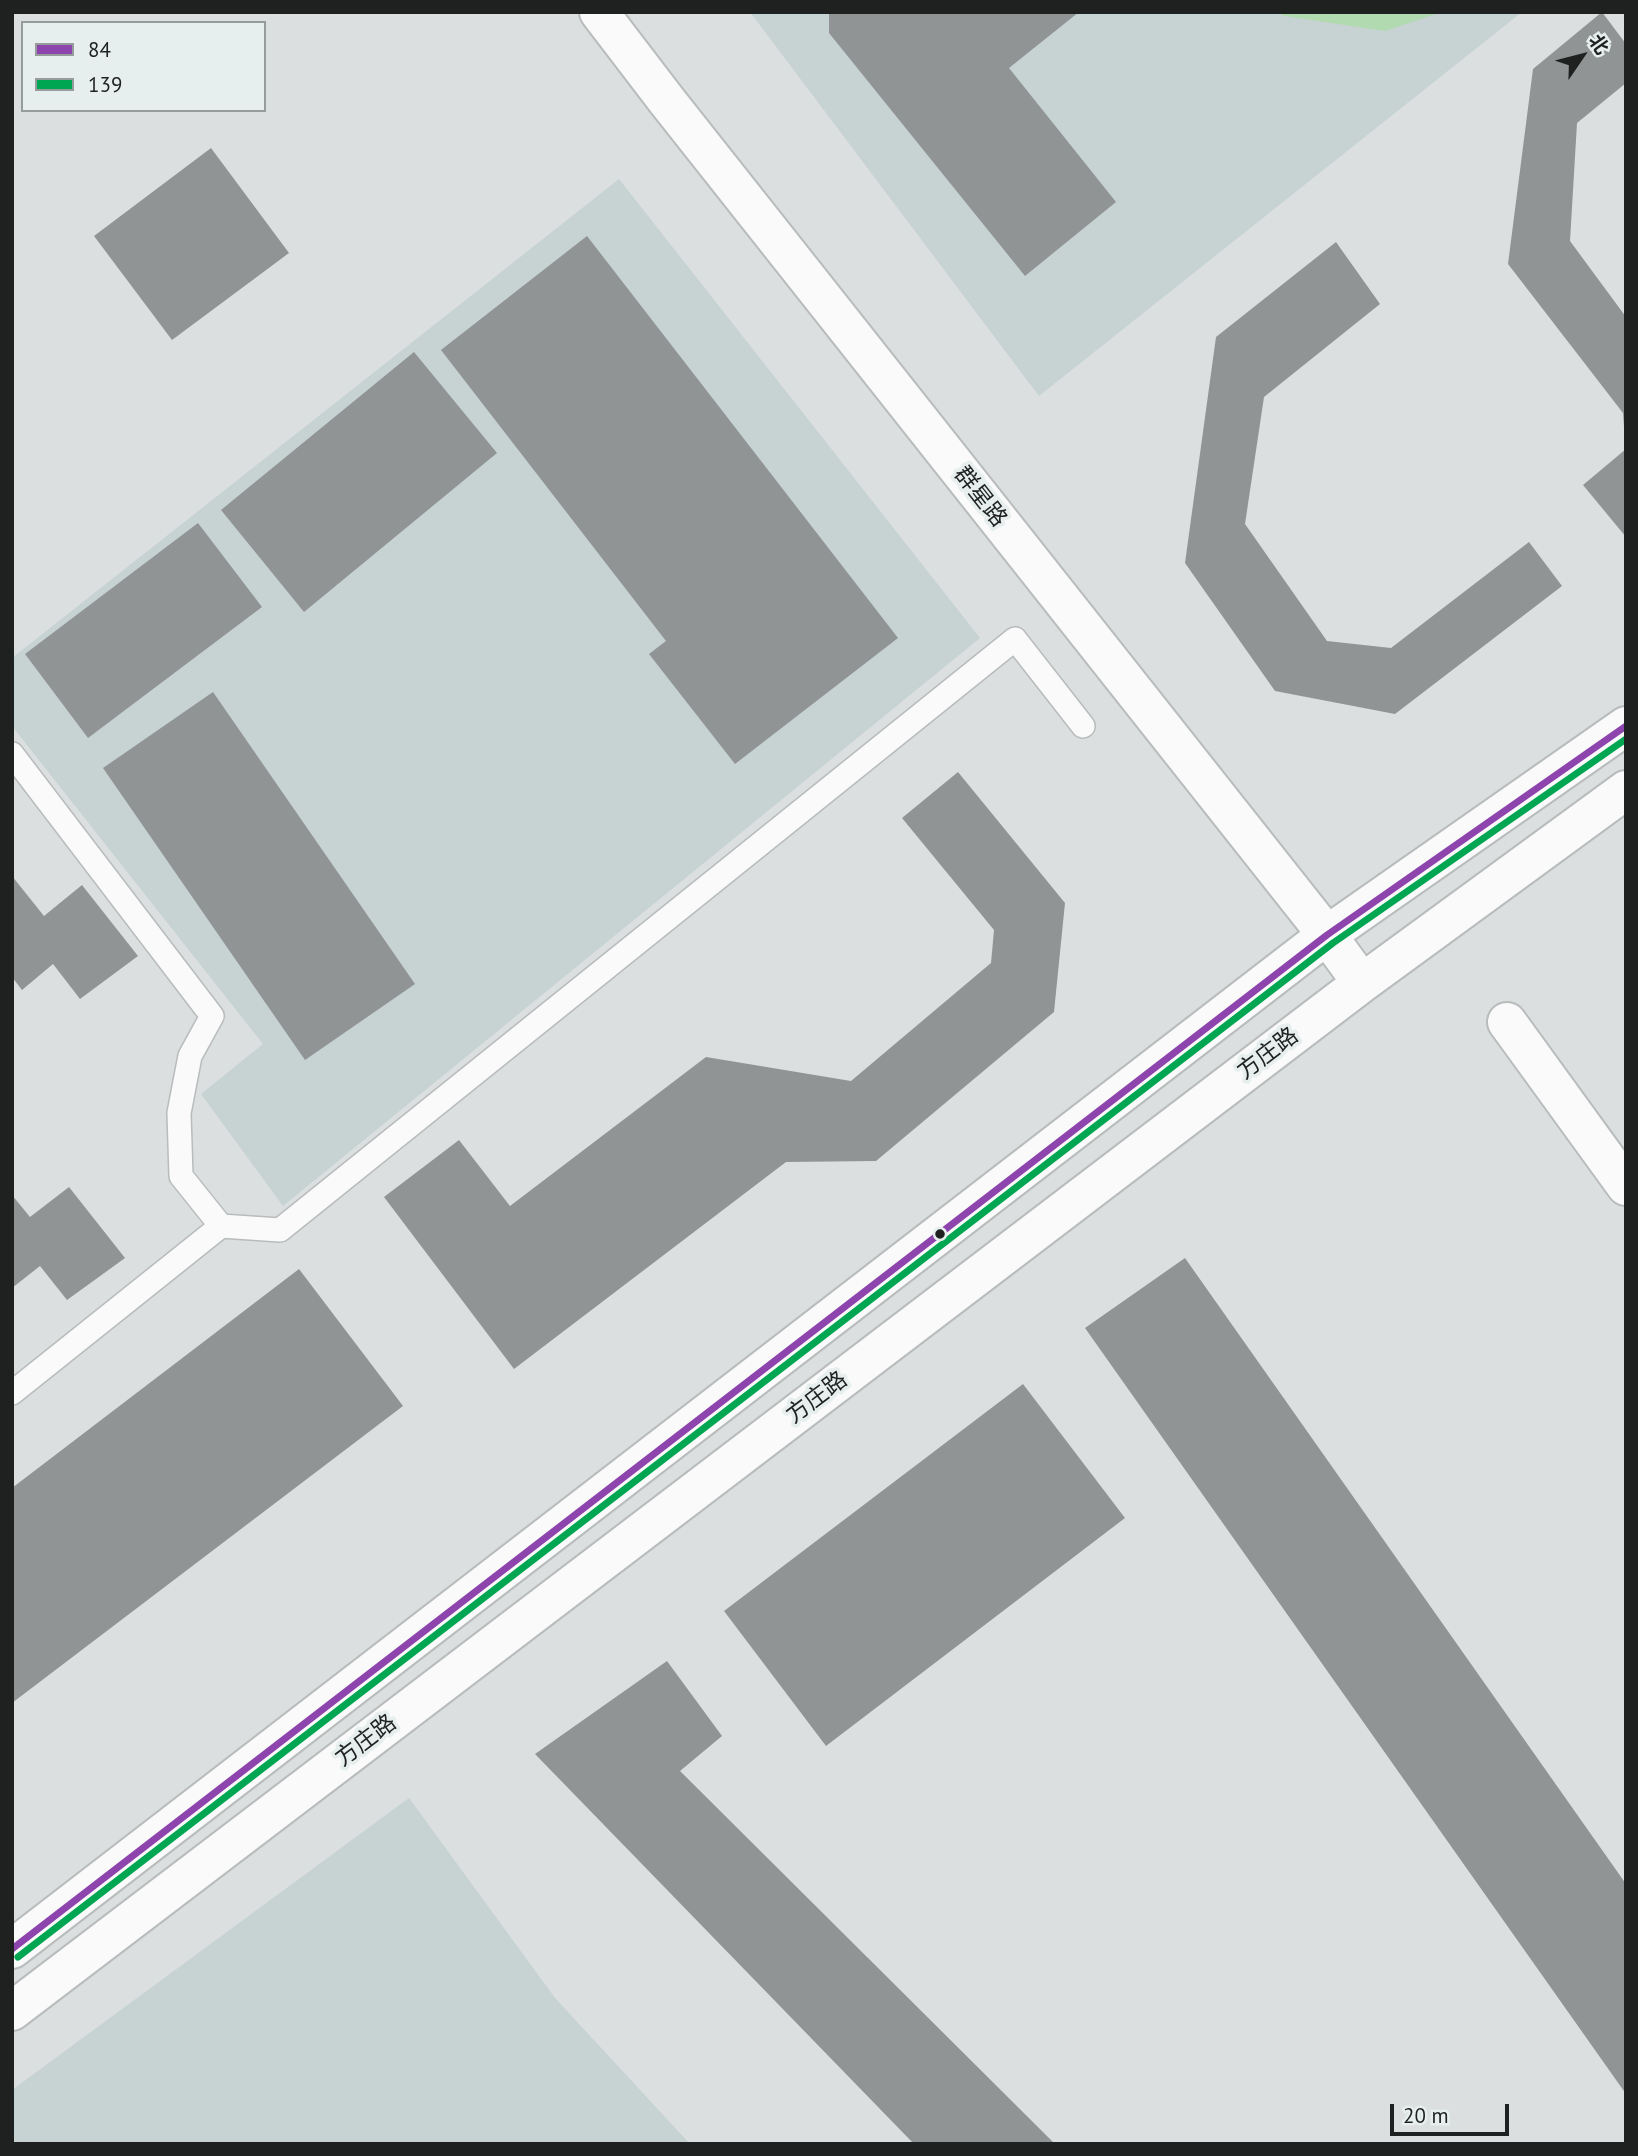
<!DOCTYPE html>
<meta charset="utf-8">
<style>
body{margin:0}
#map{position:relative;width:1638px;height:2156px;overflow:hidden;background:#dbdfdf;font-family:"PT Sans","Noto Sans SC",sans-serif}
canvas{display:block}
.frame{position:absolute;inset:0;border:14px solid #1f2121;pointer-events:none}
.legend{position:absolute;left:21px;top:21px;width:245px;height:91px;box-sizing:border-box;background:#e6eeee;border:2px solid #969c9c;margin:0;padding:9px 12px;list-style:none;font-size:21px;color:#1f2121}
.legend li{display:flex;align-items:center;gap:14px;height:35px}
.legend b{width:35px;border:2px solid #969c9c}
.north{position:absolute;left:1547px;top:21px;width:70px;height:70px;-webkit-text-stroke:5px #e6eeee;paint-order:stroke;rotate:55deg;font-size:19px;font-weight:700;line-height:28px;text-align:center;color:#1f2121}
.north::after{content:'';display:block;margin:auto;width:24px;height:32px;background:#1f2121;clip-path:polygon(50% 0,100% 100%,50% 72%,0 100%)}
.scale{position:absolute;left:1390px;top:2104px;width:119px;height:32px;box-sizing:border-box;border:4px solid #1f2121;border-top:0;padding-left:9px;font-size:21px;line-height:24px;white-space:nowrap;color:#1f2121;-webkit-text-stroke:5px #e6eeee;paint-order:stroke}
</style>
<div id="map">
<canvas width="1638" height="2156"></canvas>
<div class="frame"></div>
<ul class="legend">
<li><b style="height:9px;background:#8e44ad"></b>84</li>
<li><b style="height:9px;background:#00a651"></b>139</li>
</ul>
<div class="north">北</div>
<div class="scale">20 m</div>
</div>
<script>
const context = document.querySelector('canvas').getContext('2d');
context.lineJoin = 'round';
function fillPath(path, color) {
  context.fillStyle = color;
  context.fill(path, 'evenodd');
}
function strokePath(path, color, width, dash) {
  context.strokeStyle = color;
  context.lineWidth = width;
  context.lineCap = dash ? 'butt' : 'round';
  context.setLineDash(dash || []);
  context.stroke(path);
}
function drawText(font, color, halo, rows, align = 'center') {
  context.font = font + ' "PT Sans","Noto Sans SC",sans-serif';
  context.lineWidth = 7;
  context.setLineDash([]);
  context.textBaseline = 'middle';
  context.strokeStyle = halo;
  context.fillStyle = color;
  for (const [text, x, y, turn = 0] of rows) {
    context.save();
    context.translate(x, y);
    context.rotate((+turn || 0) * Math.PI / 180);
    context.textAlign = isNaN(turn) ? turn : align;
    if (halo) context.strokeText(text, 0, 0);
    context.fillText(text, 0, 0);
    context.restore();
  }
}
const built = new Path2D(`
 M750 12H1522L1039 396Z
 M619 179 980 638 283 1206 201 1094 263 1044 12 726V658Z
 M409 1798 555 1998 690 2144H12V2090Z`);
const green = new Path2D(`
 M1278 12H1442L1385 31 1284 16Z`);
const building = new Path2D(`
 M829 12H1079L1009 68 1116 202 1025 276 829 33Z
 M1602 12 1626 44V83L1577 123 1570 241 1626 317V427H1624L1623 413 1508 264 1533 69Z
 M211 148 289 253 172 340 94 236Z
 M587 236 898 638 735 764 649 654 666 641 441 350Z
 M1336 242 1380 304 1264 397 1245 524 1327 641 1391 648 1529 542 1562 586 1395 714 1275 691 1185 563 1216 337Z
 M414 352 497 453 304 612 221 510Z
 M1626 449V537L1583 485Z
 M198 523 262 607 88 738 25 654Z
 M213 692 415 984 305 1060 103 768Z
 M958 772 1065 903 1054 1012 876 1161 786 1162 514 1369 384 1197 459 1140 510 1206 706 1057 851 1081 991 963 994 930 902 818Z
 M12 876 44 916 82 885 138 956 80 999 53 964 22 990 12 977Z
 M69 1187 125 1258 67 1300 40 1266 12 1288V1195L30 1217Z
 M1185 1258 1626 1884V2094L1085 1328Z
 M299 1269 403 1406 12 1703V1488Z
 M1023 1384 1125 1518 826 1746 724 1611Z
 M667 1661 722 1736 680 1771 1055 2144H914L535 1754Z`);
const lane = new Path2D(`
 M12 754 212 1016 190 1056 179 1113 181 1176 221 1226 280 1230 1015 639 1083 726
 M12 1393 221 1226`);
const street = new Path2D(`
 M1507 1022 1626 1186`);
const secondary = new Path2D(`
 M599 12 667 101 1327 935 1362 983
 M12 1949 1327 935 1626 726
 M12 2011 1362 983 1626 790`);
const bus1 = new Path2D(`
 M12 1949 1327 935 1626 726`);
const bus2 = new Path2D(`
 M18 1957 1333 943 1626 739`);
const markers = [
 [940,1234,6,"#1f2121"]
];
const streetNames = [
 ["群星路",980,497,52],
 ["方庄路",1268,1054,-37],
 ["方庄路",817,1398,-37],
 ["方庄路",366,1741,-37]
];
fillPath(built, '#c7d2d2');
fillPath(green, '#b2dab1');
fillPath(building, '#919494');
strokePath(lane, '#b9bcbc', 26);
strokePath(street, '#b9bcbc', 42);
strokePath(secondary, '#b9bcbc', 42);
strokePath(lane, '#fafafa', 23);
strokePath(street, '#fafafa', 38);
strokePath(secondary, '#fafafa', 38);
strokePath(bus1, '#8e44ad', 7);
strokePath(bus2, '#00a651', 7);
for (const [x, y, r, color] of markers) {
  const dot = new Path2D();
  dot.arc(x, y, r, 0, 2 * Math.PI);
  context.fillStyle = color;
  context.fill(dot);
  strokePath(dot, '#e6eeee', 2.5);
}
drawText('23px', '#1f2121', '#e6eeee', streetNames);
</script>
